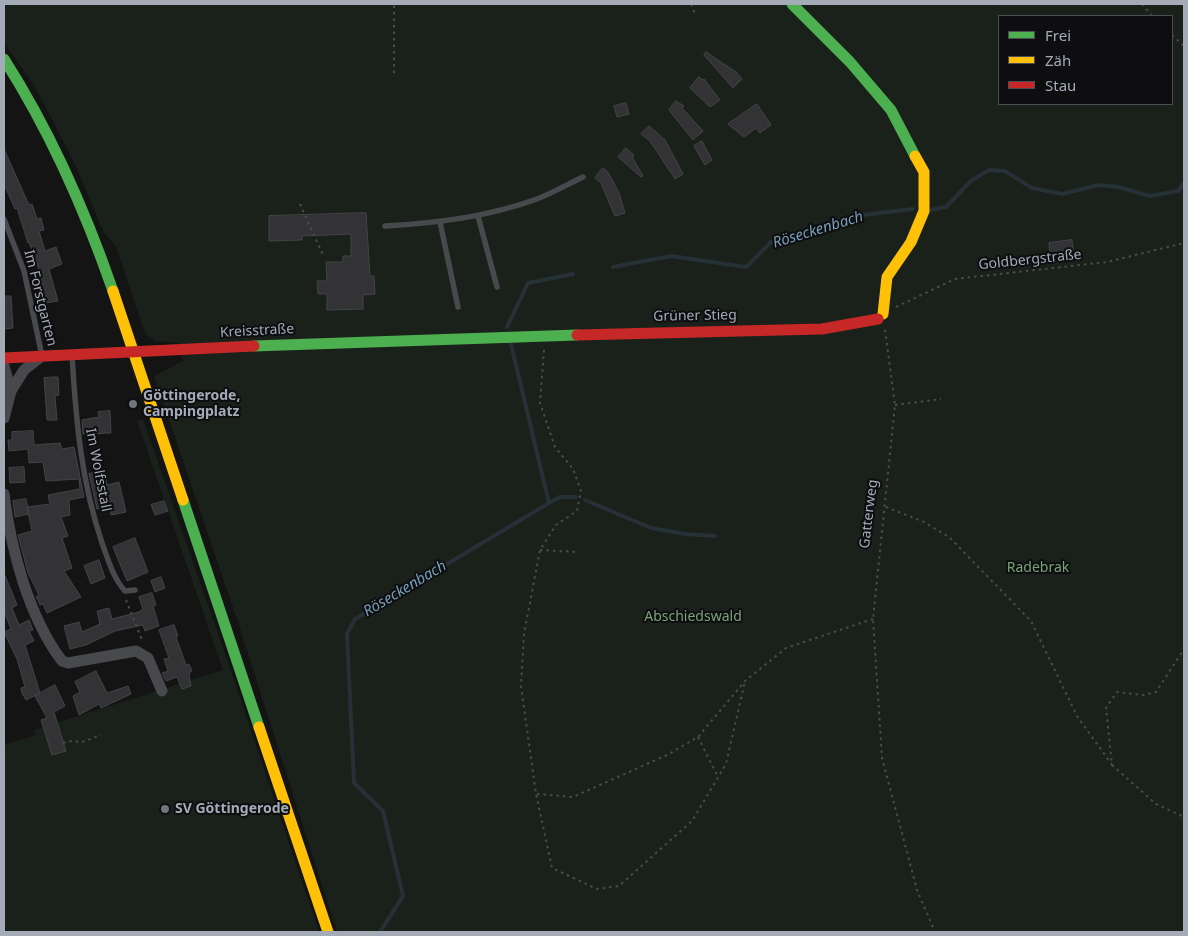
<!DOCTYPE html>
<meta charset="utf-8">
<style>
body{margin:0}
#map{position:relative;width:1188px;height:936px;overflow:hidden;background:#141414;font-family:"Noto Sans",sans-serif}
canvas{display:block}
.frame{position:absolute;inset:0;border:5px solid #a3abb7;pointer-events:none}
.legend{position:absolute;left:998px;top:15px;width:175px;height:90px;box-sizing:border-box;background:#0e0e10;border:1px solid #4a4d53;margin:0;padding:6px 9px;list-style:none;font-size:15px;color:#a3abb7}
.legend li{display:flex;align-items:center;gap:10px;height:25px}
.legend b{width:25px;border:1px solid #4a4d53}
</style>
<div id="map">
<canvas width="1188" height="936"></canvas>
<div class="frame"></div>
<ul class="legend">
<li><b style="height:6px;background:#4caf50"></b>Frei</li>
<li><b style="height:6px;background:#ffc107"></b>Zäh</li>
<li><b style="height:6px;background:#c62828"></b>Stau</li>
</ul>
</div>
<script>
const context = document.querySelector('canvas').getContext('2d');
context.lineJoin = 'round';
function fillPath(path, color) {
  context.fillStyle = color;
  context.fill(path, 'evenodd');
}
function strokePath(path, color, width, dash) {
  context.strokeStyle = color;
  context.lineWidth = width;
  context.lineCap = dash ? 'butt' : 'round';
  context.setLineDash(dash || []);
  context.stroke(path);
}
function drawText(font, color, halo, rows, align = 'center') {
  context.font = font + ' "Noto Sans",sans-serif';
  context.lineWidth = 4;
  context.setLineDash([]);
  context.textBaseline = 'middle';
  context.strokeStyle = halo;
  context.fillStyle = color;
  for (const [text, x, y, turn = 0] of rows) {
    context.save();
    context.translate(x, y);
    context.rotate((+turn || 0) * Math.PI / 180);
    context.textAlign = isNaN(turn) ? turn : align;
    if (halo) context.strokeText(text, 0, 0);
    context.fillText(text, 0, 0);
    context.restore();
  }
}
const green = new Path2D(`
 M4 4H1184V932H337L236 616 154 376 183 361 179 343 155 341 145 333 116 246 104 233 73 160 35 87 4 43ZM999 16H1172V104H999Z
 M143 419 230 668 319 932H4V745L36 735 34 730 223 670 137 421Z`);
const stream = new Path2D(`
 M931 210 946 207 972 180 989 170 1005 171 1032 188 1062 194 1099 185 1118 187 1150 196 1178 191 1184 183
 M613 267 671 256 746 267 771 242 854 216 913 209
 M507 327 528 283 573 274
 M585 500 651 528 685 534 715 536
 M549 503 560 497H576
 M380 932 403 896 383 811 354 783 347 634 355 619 549 503 510 340`);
const building = new Path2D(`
 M706 52 736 72 742 79 733 88 704 55Z
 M699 77 703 80 704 79 720 100 710 107 690 88Z
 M676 101 684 106 682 108 703 131 693 140 669 110Z
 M626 103 629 114 617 117 614 106Z
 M757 104 771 125 760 133 756 128 744 137 728 124Z
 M649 126 665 140 683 174 675 179 650 141 641 134Z
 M702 141 712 160 705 165 694 146Z
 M626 148 634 155 632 157 643 176 641 177 618 157Z
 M4 149 29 205 32 204 37 219 41 218 44 230 39 231 45 251 56 247 62 264 49 269 58 301 39 304 36 288 42 287 41 275 29 242 28 243 17 208 15 209 4 184Z
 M603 168 608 172 619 193 625 213 615 216 601 183 595 178Z
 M366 213 370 276H374L375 294 363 295V309L327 310V294H318L317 281H327L326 262H343V256H351V234L302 236V240L269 241V216Z
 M1072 240 1074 255 1050 258 1049 243Z
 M4 296H11L13 328 4 329Z
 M53 377H58L59 395 55 396 57 420H47L44 378Z
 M110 411 111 433 83 434 82 420 99 417 98 412Z
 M33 431 34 445 60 443 62 449 74 447 84 497 69 500 70 515 61 517 68 536 62 538 72 568 64 571 81 597 47 613 43 604 40 605 38 600 36 597 39 595 28 573 18 535 32 531 27 507 50 504 48 495 80 489 79 479 46 481 43 462 29 463 28 449 9 451 8 440H12V432Z
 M24 467 25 482 10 483 9 468Z
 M104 470 107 485 119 482 126 512 111 515 109 506 97 509 89 474Z
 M26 499 29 514 15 517 13 501Z
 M164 501 168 511 155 515 151 505Z
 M135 538 148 572 127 581 113 547Z
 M99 560 105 578 91 584 84 566Z
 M4 573 17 605 12 608 19 625 29 620 33 630 29 631 34 641 25 645 40 693 26 700 22 693 21 688 25 687 17 659 4 632 11 629 4 611Z
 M161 577 165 588 155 592 151 581Z
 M152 593 156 605 153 606 159 626 145 631 143 625 115 631 86 645 70 649 64 626 79 622 82 632 100 624 97 611 109 608 112 619 139 612 143 609 139 597Z
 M174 625 178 636 176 637 186 665 189 664 192 671 189 673 191 686 182 689 177 677 166 681 162 673 168 671 164 659 169 658 159 630Z
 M96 671 107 693 128 686 131 694 101 708 99 704 79 715 73 696 80 692 75 682Z
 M55 685 65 706 54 712 66 751 52 755 41 720 47 718 35 696Z`);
const path = new Path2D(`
 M691 4 695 14
 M1142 4 1152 16
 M1172 35 1184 46
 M394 73V4
 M300 204 323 255
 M896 307 955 279 1107 262 1184 243
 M885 330 895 405 873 619 882 758 917 890 935 932
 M544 350 540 403 555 447 573 469 581 491 577 511 556 525 540 550 524 634 521 686 536 794 552 868 597 889 619 886 692 821 726 764 745 681
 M895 405 941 399
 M886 507 924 522 949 537 1031 621 1077 716 1112 765 1106 708 1117 692 1143 695 1156 692 1184 649
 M540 550 578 552
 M126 600 142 640
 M698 737 717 775
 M63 743 71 741 82 742 101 735
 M1112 765 1156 804 1184 817
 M537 794 573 797 667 755 698 737 745 681 786 648 873 619`);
const lane = new Path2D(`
 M478 216 497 287
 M4 219 24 271 42 356
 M440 222 458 307
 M385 226C437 223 487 217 537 199 553 193 568 184 583 177
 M72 355C76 421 81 480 102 543 108 559 113 578 125 591L135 590`);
const street = new Path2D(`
 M4 366 11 391 4 418
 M11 391 24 370 42 356
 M4 494C11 549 28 616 62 661L68 663 136 651 148 658 162 691`);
const fast = new Path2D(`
 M792 4 850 62 891 110 915 156
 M4 59C50 131 85 210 113 291
 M254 346 577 335
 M183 500 259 727`);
const slow = new Path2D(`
 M113 291 183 500
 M883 314 887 277 911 242 924 211V172L915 156
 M259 727 328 932`);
const jam = new Path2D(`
 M577 335 822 329 878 319
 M4 358 254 346`);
const markers = [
 [133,404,5,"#71767e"],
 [165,809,5,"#71767e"]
];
const streetNames = [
 ["Goldbergstraße",1030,260,-6],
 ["Im Forstgarten",40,298,76],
 ["Grüner Stieg",695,316,-1],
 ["Kreisstraße",257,331,-3],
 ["Im Wolfsstall",98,470,79],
 ["Gatterweg",869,514,-83]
];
const poiNames = [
 ["Göttingerode,",143,396],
 ["Campingplatz",143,412],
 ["SV Göttingerode",175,809]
];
const parkNames = [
 ["Radebrak",1038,568],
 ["Abschiedswald",693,617]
];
const waterNames = [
 ["Röseckenbach",818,230,-17],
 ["Röseckenbach",405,589,-31]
];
fillPath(green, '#1a211a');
strokePath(stream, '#263037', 4);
fillPath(building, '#333335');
strokePath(building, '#424448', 1);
strokePath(path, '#494b4f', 2, [2.5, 4]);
strokePath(lane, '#48494d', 5.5);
strokePath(street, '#48494d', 11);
strokePath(fast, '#4caf50', 11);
strokePath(slow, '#ffc107', 11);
strokePath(jam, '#c62828', 11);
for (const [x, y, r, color] of markers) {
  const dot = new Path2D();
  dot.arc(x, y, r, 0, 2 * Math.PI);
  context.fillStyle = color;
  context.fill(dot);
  strokePath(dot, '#0e0e10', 2);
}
drawText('14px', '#a3abb7', '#0e0e10', streetNames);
drawText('bold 14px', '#a3abb7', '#0e0e10', poiNames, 'left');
drawText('14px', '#79a379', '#0e0e10', parkNames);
drawText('italic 15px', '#779db5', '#0e0e10', waterNames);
</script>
